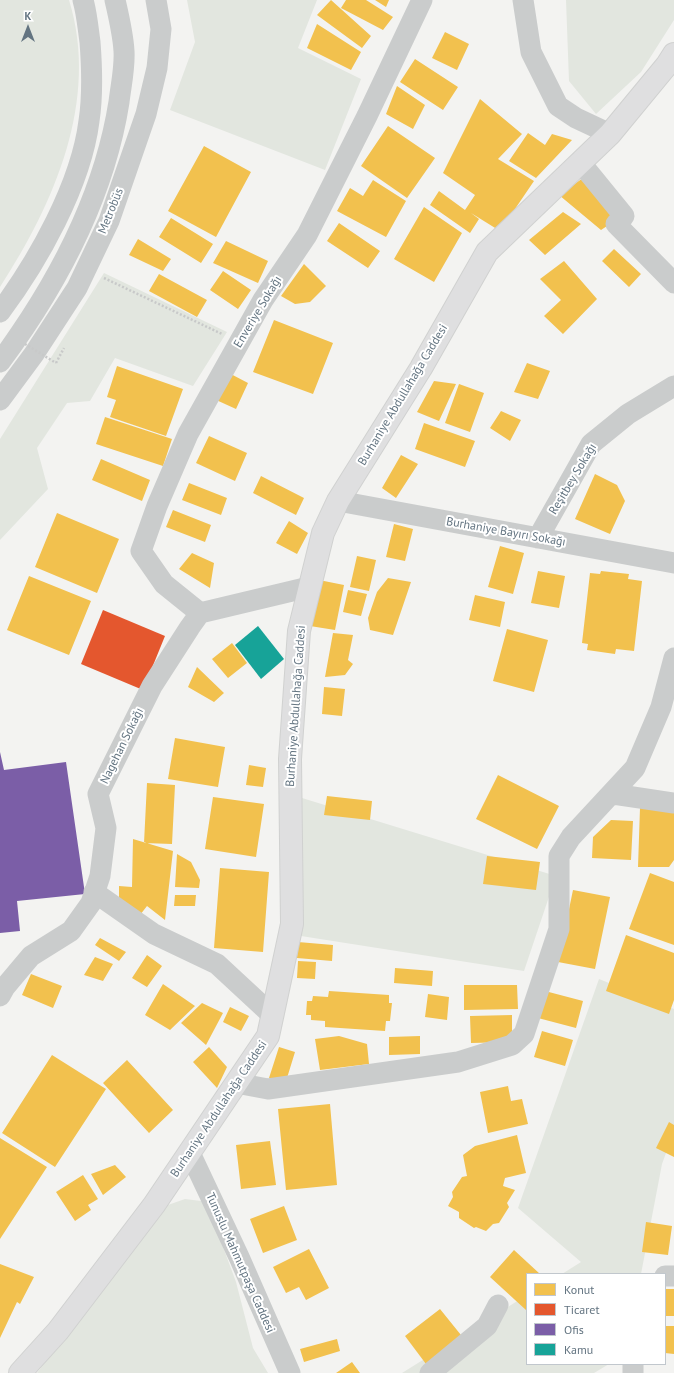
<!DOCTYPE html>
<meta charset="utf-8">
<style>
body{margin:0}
#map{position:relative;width:674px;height:1373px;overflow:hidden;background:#f3f3f1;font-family:"PT Sans",sans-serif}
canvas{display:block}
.legend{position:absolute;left:526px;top:1273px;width:140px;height:92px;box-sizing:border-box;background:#fff;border:1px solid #c1c7cd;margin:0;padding:5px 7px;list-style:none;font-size:12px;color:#637481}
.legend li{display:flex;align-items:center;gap:8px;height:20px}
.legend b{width:20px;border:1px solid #c1c7cd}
.north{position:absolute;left:8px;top:8px;width:40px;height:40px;-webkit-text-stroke:3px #fff;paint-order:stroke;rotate:0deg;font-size:11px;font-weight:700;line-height:16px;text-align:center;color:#637481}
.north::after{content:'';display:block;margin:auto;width:14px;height:18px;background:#637481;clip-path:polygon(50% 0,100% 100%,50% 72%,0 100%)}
</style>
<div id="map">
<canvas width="674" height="1373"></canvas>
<ul class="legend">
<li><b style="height:11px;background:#f2c14e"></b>Konut</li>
<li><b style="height:11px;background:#e4572e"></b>Ticaret</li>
<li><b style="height:11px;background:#7b5ea7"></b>Ofis</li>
<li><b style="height:11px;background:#17a398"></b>Kamu</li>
</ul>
<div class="north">K</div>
</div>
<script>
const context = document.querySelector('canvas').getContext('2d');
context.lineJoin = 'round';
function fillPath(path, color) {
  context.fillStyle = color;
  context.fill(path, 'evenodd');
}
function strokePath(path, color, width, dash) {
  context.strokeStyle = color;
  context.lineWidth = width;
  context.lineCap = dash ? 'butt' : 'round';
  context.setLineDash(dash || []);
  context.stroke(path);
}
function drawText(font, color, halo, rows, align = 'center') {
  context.font = font + ' "PT Sans",sans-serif';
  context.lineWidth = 4;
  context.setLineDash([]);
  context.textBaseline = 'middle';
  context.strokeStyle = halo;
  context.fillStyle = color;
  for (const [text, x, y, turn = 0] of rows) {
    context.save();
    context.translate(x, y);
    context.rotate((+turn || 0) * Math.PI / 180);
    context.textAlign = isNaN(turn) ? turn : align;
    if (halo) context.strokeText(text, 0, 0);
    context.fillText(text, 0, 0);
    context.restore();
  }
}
const green = new Path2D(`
 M0 0H69C100 100 54 204 0 287Z
 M187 0H317L298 48 361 79 325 170 170 110 195 42Z
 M566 0H674V20L641 72 596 114 569 81Z
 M104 273 227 332 193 386 115 358 90 401 67 403 37 448 48 489 0 540V439Z
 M302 798 556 876 524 971 301 936Z
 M599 979 674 1009V1131L662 1164 641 1274H562L581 1262 518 1208Z
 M185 1199 201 1201 209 1209 236 1282 253 1348 268 1373H37L165 1206Z
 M527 1295V1364H609L594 1373H402Z`);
const homes = new Path2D(`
 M331 0 371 36 362 48 317 15Z
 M346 0H366L393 17 383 30 341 8Z
 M375 0H389L386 7Z
 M317 24 361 52 351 70 307 48Z
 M445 32 469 44 457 70 432 58Z
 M415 59 458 87 443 110 400 82Z
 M397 86 425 105 413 129 386 114Z
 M480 99 522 134 498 159 534 181 500 231 471 213 479 219 470 233 430 205 439 191 465 210 475 195 443 173Z
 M388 126 435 158 407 198 361 166Z
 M528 133 545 145 552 134 572 140 536 178 509 161Z
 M204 146 251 172 216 237 168 211Z
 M583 178 616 220 601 230 559 195Z
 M373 180 406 201 386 237 337 211 350 188 363 196Z
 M424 207 462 233 434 282 394 259Z
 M563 212 581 224 545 255 529 240Z
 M171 218 213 244 201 263 159 237Z
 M339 223 380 251 368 268 327 241Z
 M138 239 171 259 163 271 129 255Z
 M226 241 268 261 258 283 213 263Z
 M614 249 641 274 629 287 602 261Z
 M564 261 597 299 563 334 544 316 561 300 540 279Z
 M304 264 326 286 310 302 295 304 281 296Z
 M223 271 251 290 238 309 210 290Z
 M159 274 207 300 197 317 149 291Z
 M274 320 333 343 313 394 253 372Z
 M527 363 550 371 538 399 514 392Z
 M117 366 183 389 166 436 110 417 116 400 107 397Z
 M227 372 248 383 236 409 214 399Z
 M434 381 456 384 439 421 417 412Z
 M459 384 484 393 470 432 445 423Z
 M501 411 521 420 510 441 490 428Z
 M105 417 172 439 163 466 96 444Z
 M424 423 475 441 465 467 415 449Z
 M209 436 247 453 235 481 196 463Z
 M401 455 418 464 396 498 382 488Z
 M101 459 150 480 142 501 92 480Z
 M595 474 617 485 625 501 610 534 575 519Z
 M261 476 304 498 296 515 253 493Z
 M189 483 227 498 221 515 182 500Z
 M173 510 211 525 205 542 166 527Z
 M57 513 119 539 97 593 35 567Z
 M289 521 308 533 297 554 276 543Z
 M394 524 413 529 405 561 386 557Z
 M500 546 524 553 513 594 488 587Z
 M192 553 214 563 210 588 179 569Z
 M357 556 376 560 369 591 350 587Z
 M538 571 565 576 559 608 531 603Z
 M601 571 629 574 628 579 642 581 634 651 616 649 615 654 587 650 588 644 582 643 590 573 600 574Z
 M29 576 91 601 69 655 7 630Z
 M388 578 411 582 393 635 370 630 368 618 377 592Z
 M319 580 344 585 335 630 310 626Z
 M348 590 367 594 361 616 343 612Z
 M475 595 505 602 500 627 469 620Z
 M507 629 548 640 534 692 493 681Z
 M333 633 353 635 348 660 353 664 345 675 325 677Z
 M232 643 247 663 228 678 212 659Z
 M197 667 224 693 214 702 188 687Z
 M324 687 345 689 342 716 322 714Z
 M175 738 225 747 218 787 168 779Z
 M249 765 266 768 263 787 246 785Z
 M498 775 559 806 537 849 476 819Z
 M147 783 175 785 172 844 144 843Z
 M327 796 372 801 370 820 324 815Z
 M213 797 264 804 256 857 205 849Z
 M640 808 674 809V860L669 867H638Z
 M611 820 633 821 631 860 592 858 593 837Z
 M133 839 173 851 165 920 147 906 140 915 119 899V886L132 887Z
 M177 854 191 862 200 880 199 888 175 887Z
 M487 856 540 862 536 890 483 884Z
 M220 868 269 872 263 952 214 948Z
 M650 873 674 882V945L629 929Z
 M573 890 610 897 595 969 558 962Z
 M175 895H196L195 906H174Z
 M626 935 674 953V1000L669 1014 606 991Z
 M100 938 126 952 119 961 95 945Z
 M298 942 333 945 332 961 297 958Z
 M147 955 162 966 147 987 132 978Z
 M95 957 113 964 103 981 84 975Z
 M298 961 316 962 315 979 297 978Z
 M395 968 433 971 432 986 394 983Z
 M31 974 62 986 53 1008 22 995Z
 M163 984 195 1006 170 1030 145 1015Z
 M464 985H517L518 1009 464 1010Z
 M329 991 389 995V1003H392L390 1021H386L385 1031 325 1027V1021L311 1020V1015H306L307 1001H312L313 996 328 997Z
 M545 991 583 1001 576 1028 538 1018Z
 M428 994 449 997 447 1020 425 1017Z
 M202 1003 223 1013 206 1045 181 1023Z
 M230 1007 249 1016 241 1031 223 1022Z
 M512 1015V1042L471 1043 470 1016Z
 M542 1031 573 1040 565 1066 534 1057Z
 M339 1036 367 1044 369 1064 320 1070 315 1039Z
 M420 1036V1054L389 1055V1037Z
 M209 1047 227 1067 217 1088 193 1062Z
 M279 1047 295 1052 287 1078H269Z
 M52 1055 106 1089 55 1167 2 1133Z
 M127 1060 173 1110 149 1133 103 1083Z
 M508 1086 511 1101 522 1099 528 1124 488 1133 480 1092Z
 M330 1104 337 1185 286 1190 278 1109Z
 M669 1122 674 1125V1157L656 1148Z
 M517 1135 526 1173 505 1178 503 1186 515 1190 507 1203 509 1207 499 1223 493 1224 486 1231 476 1227 474 1228 459 1218V1212L448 1206 453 1197 452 1192 462 1177 467 1176 463 1155 475 1146Z
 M0 1138 47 1167 0 1239Z
 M270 1141 276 1185 241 1189 236 1145Z
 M115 1165 126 1177 103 1195 91 1174Z
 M83 1175 98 1199 88 1205 91 1210 75 1221 56 1192Z
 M284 1206 297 1240 263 1253 250 1219Z
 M646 1222 672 1226 668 1255 642 1252Z
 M309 1249 329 1288 306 1300 299 1287 286 1293 273 1267Z
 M514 1250 540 1274H527L526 1310 490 1277Z
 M0 1264 34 1277 20 1304 17 1302 0 1338Z
 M665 1289H674V1316H665Z
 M440 1309 465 1340 429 1368 405 1336Z
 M665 1326H674V1354L665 1353Z
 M337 1339 340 1351 304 1362 300 1349Z
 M352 1362 360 1373H336Z`);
const shops = new Path2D(`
 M103 610 165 636 143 690 81 664Z`);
const offices = new Path2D(`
 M0 752 4 770 66 762 85 894 17 901 20 931 0 933Z`);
const public = new Path2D(`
 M258 626 284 659 261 679 235 645Z`);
const path = new Path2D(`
 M104 278 222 334
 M56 363 64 348`);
const minor = new Path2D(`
 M523 0 531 52 558 106 576 118 610 134
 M580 162 624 216 616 224 674 283
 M0 312C38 261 81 185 89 121 93 95 92 68 90 42 88 28 87 14 83 0
 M0 362C57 285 104 197 119 102 121 85 125 68 124 51 123 34 119 17 115 0
 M0 400 34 354 77 288 109 221 146 114 157 68 161 29 156 0
 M338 501 674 563
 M538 538 591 444 628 414 674 386
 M200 613 164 584 141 551 157 506 188 434 263 300 307 235 367 116 422 0
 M200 613 309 587
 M613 794 674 803
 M94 892 154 934 217 964 272 1015
 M0 996 5 987 31 956 71 931 91 903 100 876 106 828 98 794 152 686 190 627 200 613
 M236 1083 268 1089 458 1062 512 1045 524 1034 559 929V856L571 837 635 768 661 707 674 658
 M190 1153 239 1257 290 1373
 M665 1276H674
 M430 1373 487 1326 498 1305
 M633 1373V1364`);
const major = new Path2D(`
 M20 1373 58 1331 154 1205 268 1036 292 924 290 759 299 631 323 533 338 501 421 368 487 252 610 134 667 65 674 54`);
const pathBridge = new Path2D(`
 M25 344 56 363`);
const streetNames = [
 ["Metrobüs",111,211,-68],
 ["Enveriye Sokağı",258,312,-59],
 ["Burhaniye Abdullahağa Caddesi",403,395,-59],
 ["Reşitbey Sokağı",573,479,-59],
 ["Burhaniye Bayırı Sokağı",506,532,10],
 ["Burhaniye Abdullahağa Caddesi",296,706,-86],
 ["Nagehan Sokağı",122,746,-64],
 ["Burhaniye Abdullahağa Caddesi",219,1109,-56],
 ["Tunuslu Mahmutpaşa Caddesi",240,1263,66]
];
fillPath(green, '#e2e6df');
fillPath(homes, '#f2c14e');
fillPath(shops, '#e4572e');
fillPath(offices, '#7b5ea7');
fillPath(public, '#17a398');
strokePath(major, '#d0d1d0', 24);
strokePath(path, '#c8c9c9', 2.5, [2, 2]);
strokePath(minor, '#cacccc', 21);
strokePath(major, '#dfdfe0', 22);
strokePath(pathBridge, '#c8c9c9', 2.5, [2, 2]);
drawText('12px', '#637481', '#fff', streetNames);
</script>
